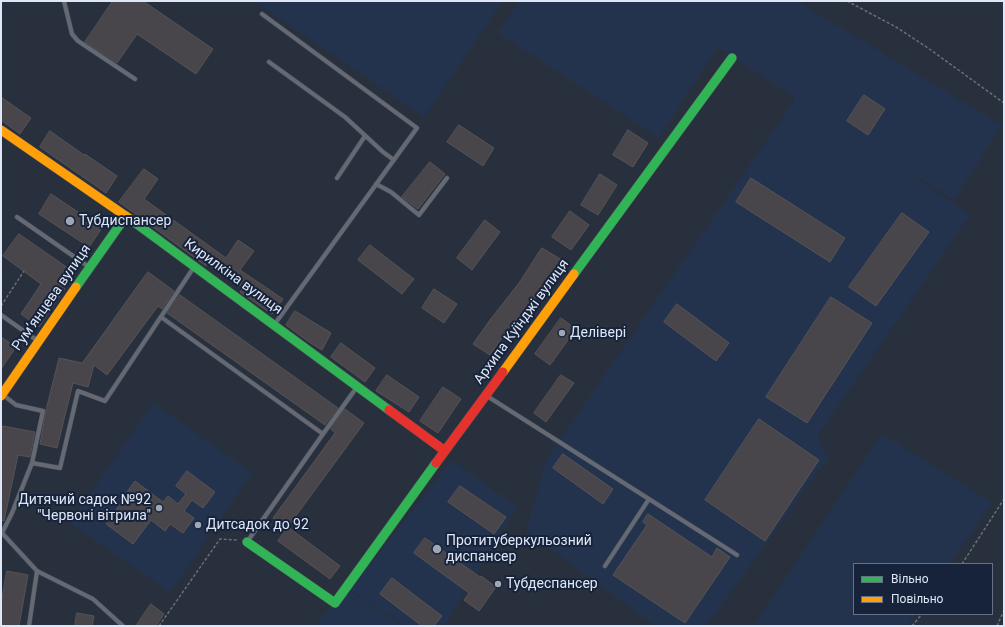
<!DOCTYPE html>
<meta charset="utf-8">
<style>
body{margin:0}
#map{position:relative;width:1005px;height:627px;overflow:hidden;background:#29303d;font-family:Roboto,sans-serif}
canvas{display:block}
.frame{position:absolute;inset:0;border:2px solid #dee7f7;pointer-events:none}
.legend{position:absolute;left:853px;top:563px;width:140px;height:52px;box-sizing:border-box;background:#17233a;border:1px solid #677186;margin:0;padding:5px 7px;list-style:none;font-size:12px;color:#dee7f7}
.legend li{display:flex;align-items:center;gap:8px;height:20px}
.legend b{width:20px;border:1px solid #677186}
</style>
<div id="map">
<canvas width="1005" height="627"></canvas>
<div class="frame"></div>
<ul class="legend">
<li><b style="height:5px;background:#30b455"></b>Вільно</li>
<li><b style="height:5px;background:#ff9f0a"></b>Повільно</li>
</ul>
</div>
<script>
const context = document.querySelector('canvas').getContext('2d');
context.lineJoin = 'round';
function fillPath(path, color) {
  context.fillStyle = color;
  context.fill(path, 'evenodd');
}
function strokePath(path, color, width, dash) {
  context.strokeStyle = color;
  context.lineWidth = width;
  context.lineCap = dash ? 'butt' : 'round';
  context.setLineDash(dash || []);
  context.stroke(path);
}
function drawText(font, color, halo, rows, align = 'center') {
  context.font = font + ' Roboto,sans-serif';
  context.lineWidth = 4;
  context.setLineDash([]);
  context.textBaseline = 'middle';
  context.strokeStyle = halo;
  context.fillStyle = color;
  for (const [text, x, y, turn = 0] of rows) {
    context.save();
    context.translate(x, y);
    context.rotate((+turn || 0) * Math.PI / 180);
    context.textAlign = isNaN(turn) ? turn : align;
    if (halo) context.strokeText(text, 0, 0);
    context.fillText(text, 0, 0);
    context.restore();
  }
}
const built = new Path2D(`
 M254 1H503L424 117Z
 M519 1H797L1002 126 954 200 887 157 970 215 817 436 828 458 706 626H656L526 531 546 460 796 98 718 47 659 138 498 33Z
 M153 403 252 473 170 592 70 523Z
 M882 434 992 503 950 564H854V614H915L907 626H754Z
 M452 460 517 507 444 626H406L350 590Z
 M346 589 403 626H314Z`);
const building = new Path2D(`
 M113 1H143L213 49 196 74 137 34 117 63 85 42Z
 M864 95 885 109 868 135 847 121Z
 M1 97 31 118 20 134 1 120Z
 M459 125 494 148 483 166 447 142Z
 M628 130 648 143 633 167 613 155Z
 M50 131 84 155 85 154 117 176 106 193 40 147Z
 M430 162 445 174 418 209 402 197Z
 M144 169 158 179 144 199 226 258 238 240 254 251 240 270 283 299 272 314 240 292 243 288 207 264 206 266 119 202Z
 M600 174 617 185 598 215 581 205Z
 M751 178 845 238 830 262 736 202Z
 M51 194 102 228 89 247 39 214Z
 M570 211 589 225 571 250 552 237Z
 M902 213 929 232 876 306 849 287Z
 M485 220 500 232 472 270 457 258Z
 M19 234 75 273 39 327 21 314 41 284 3 256Z
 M370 245 414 279 402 294 358 260Z
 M542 248 562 260 544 287 515 325 512 323 490 355 473 344 490 320 519 283Z
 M148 272 174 291 162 309 158 306 107 375 94 365 88 387 73 383 57 448 40 444 46 410 59 358 82 363Z
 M434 289 457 304 444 323 422 308Z
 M180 295 338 408 325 425 167 313Z
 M831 297 872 323 807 423 766 397Z
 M677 304 729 343 716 361 664 322Z
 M295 311 331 333 322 350 309 342 286 325Z
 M561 318 576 329 550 365 535 354Z
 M1 337 16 347 1 369Z
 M341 343 375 368 365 382 331 357Z
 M387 375 419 397 409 412 376 391Z
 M561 375 574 383 546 422 534 413Z
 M443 387 461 399 438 433 420 421Z
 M345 409 364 423 287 528 273 518 335 433 331 429Z
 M759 419 819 460 765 541 705 500Z
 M3 426 35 432 30 457 18 455 4 521 1 520V436Z
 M563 454 613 489 603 504 553 468Z
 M187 471 215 492 203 508 192 500 184 511 194 518 183 533 170 524 165 531 151 520 133 544 106 524 123 500 122 499 135 481 163 502 168 496 178 504 186 494 176 486Z
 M460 486 506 517 494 534 448 502Z
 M648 514 712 557 717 548 730 557 685 623 613 575 647 525 643 522Z
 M288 527 340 566 330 579 278 541Z
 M425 538 480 577 481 576 496 587 479 611 464 600 469 593 414 553Z
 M7 571 28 575 19 626H1V605Z
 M392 578 442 616 434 626H422L380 594Z
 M151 604 164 614 156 626H136Z
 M77 613 94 616 92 626H75Z`);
const path = new Path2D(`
 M847 1 896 27 928 48 1004 103
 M1 306 24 271
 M962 564 1004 499
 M159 626 220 539 238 540
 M912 626 922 614
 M997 626 1004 610`);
const lane = new Path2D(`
 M64 1 72 34 78 41 135 79
 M262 14 417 128 274 325
 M269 62 345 117 383 152 394 160
 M337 178 365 136
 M376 184 391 192 419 215 447 178
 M17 217 89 267
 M1 315 38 341
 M161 317 323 434 357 387
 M2 394 16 405 43 411 32 463
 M487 396 737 555
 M2 533 12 513 32 463 60 468 78 391 105 401 194 267
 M2 533 37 571
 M247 542 323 434
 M605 566 649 499
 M29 626 37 571 93 599 123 626`);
const fast = new Path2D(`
 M130 219 389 410
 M574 274 732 58
 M76 287 126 216
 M247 542 335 603 436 463`);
const slow = new Path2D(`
 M1 130 130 219
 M503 372 574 274
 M1 396 76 287`);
const jam = new Path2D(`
 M389 410 445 451
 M436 463 503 372`);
const markers = [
 [70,221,5,"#9fa7b6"],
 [562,333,4,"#9fa7b6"],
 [159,508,4,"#9fa7b6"],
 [198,525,4,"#9fa7b6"],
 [437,549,5,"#9fa7b6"],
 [498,584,4,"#9fa7b6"]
];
const poiNames = [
 ["Тубдиспансер",79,221],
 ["Делівері",570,333],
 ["Дитячий садок №92",151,500,"right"],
 ["\"Червонi вiтрила\"",151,516,"right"],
 ["Дитсадок до 92",206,525],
 ["Протитуберкульозний",446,541],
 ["диспансер",446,557],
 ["Тубдеспансер",506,584]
];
const streetNames = [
 ["Кирилкіна вулиця",233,277,36],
 ["Рум’янцева вулиця",52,298,-55],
 ["Архипа Куїнджі вулиця",522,322,-54]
];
fillPath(built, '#24334d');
fillPath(building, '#48464b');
strokePath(building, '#555356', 1);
strokePath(lane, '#484e59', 5);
strokePath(fast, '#484e59', 10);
strokePath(slow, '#484e59', 10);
strokePath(jam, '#484e59', 10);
strokePath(path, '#696e78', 1.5, [3, 2]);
strokePath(lane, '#646973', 4);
strokePath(fast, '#30b455', 9);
strokePath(slow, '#ff9f0a', 9);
strokePath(jam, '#e5322d', 9);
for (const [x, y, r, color] of markers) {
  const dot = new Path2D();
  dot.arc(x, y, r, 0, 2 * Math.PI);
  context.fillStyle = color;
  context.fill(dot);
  strokePath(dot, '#17233a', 1.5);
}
drawText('14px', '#dee7f7', '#17233a', poiNames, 'left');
drawText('14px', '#dee7f7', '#17233a', streetNames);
</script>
